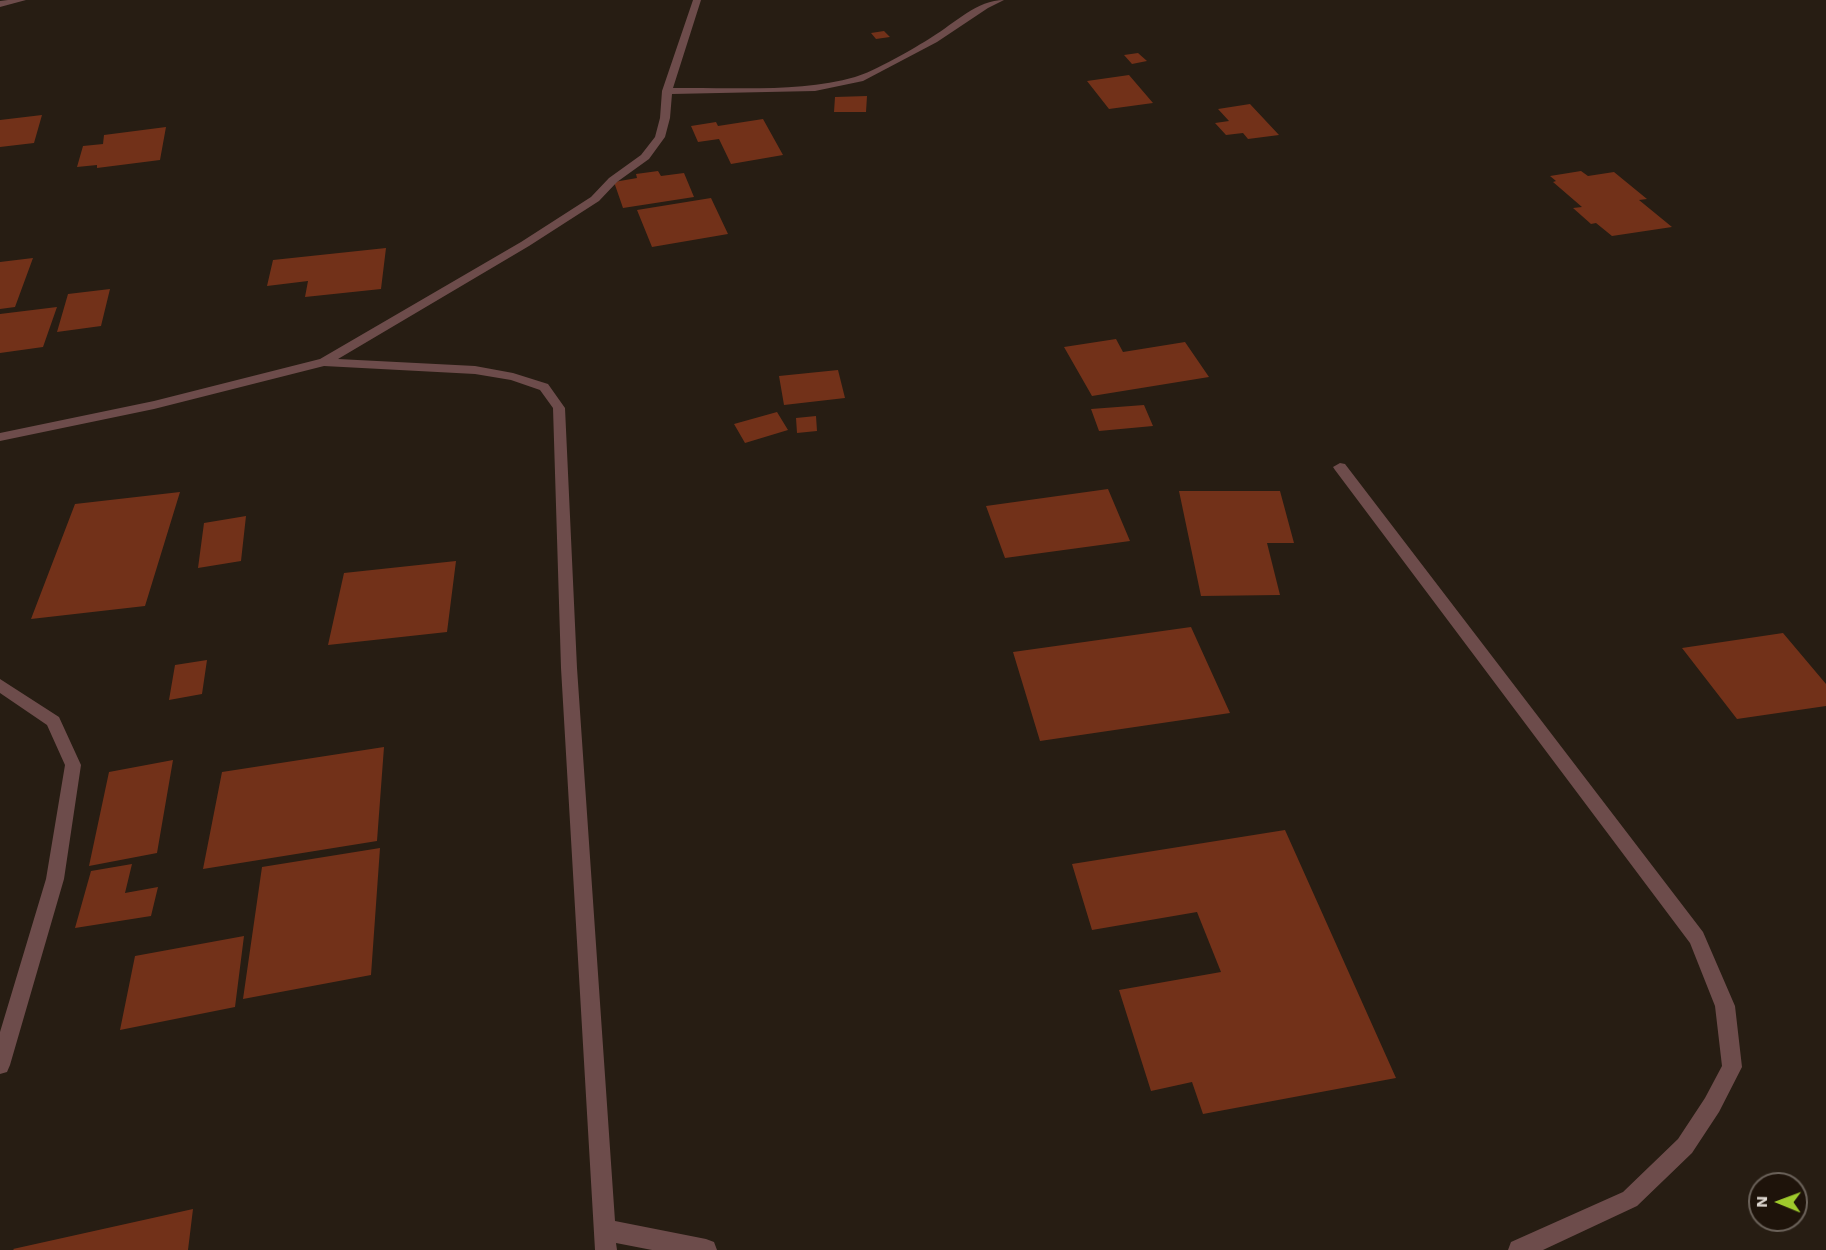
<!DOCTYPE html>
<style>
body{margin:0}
#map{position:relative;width:1826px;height:1250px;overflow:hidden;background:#271d13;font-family:"Work Sans",sans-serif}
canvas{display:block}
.north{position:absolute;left:1748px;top:1172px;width:60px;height:60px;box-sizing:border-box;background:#1e130a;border:2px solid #6b625a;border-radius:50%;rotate:271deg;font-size:16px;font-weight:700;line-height:24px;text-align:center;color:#dfd8d1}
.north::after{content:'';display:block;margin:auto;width:21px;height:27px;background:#9fca2c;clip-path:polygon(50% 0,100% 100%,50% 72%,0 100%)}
</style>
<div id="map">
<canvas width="1826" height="1250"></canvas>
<div class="north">N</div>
</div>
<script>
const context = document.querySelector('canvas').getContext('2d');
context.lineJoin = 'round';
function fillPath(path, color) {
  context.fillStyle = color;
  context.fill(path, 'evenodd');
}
const building = new Path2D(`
 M884 31 890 37 876 39 871 33Z
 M1138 53 1147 61 1132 64 1124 55Z
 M1129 75 1153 103 1109 109 1087 81Z
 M867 96 866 112H834L835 97Z
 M1250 104 1279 135 1248 139 1243 133 1226 135 1215 123 1229 121 1218 109Z
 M42 115 34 143 0 147V120Z
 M763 119 783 155 731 164 719 139 698 142 691 126 716 122 718 126Z
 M166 127 160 160 97 168V165L77 167 83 146 103 144 104 135Z
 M658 171 661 176 684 173 694 197 623 208 614 182 637 178 636 174Z
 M1581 171 1588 176 1614 172 1647 199 1639 200 1672 227 1612 236 1596 223 1591 224 1573 208 1582 207 1553 182 1556 181 1550 176Z
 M711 198 728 234 652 247 637 210Z
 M386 248 381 289 305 297 308 281 267 286 273 260Z
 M33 258 15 307 0 309V262Z
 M110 289 101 326 57 332 68 294Z
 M57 307 43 347 0 353V314Z
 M1116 339 1123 352 1185 342 1209 377 1092 396 1064 347Z
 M838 370 845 398 784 405 779 376Z
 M1144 405 1153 426 1099 431 1091 409Z
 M777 412 788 430 745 443 734 424Z
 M816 416 817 431 797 433 796 418Z
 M1108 489 1130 541 1005 558 986 506Z
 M1179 491H1280L1294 543H1267L1280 595 1201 596Z
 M180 492 145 606 31 619 75 504Z
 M246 516 241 561 198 568 204 523Z
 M456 561 447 632 328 645 344 573Z
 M1191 627 1230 713 1040 741 1013 652Z
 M1783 633 1826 684V706L1737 719 1682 648Z
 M207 660 202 694 169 700 175 665Z
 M384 747 377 841 203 869 222 772Z
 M173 760 157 853 89 866 109 772Z
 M1285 830 1396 1078 1203 1114 1192 1082 1151 1091 1119 990 1221 972 1197 912 1092 930 1072 864Z
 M380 848 371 975 243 999 262 867Z
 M132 864 125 893 158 887 151 916 75 928 91 871Z
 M244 936 235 1007 120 1030 135 956Z
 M193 1209 188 1250H14L13 1249Z`);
const minor = new Path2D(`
 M8 0H26L0 7V1Z
 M693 0H701L673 88C730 87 801 93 855 77 873 72 915 48 932 37 955 23 977 0 1004 0L988 8 937 42 863 81 815 91 672 94 670 118 665 137 649 159 617 182 599 201 529 246 338 359 475 366 513 373 548 384 565 408 577 668 615 1221 706 1239 714 1242 717 1250H652L616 1243 617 1250H595L561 668 553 408 540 390 511 380 475 374 324 366 154 409 0 441V433L154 401 320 359 521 242 591 197 609 178 641 155 655 137 660 118 662 91Z
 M1340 463 1345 464 1703 932 1735 1006 1742 1067 1719 1112 1692 1153 1637 1206 1543 1250H1508L1511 1242 1623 1192 1678 1139 1705 1098 1722 1066 1715 1006 1690 943 1335 470 1333 467Z
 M0 679 59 717 81 765 64 879 10 1065 7 1072 0 1074V1032L46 879 65 765 47 725 0 693Z`);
fillPath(building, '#723119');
fillPath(minor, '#6d4c4b');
</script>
